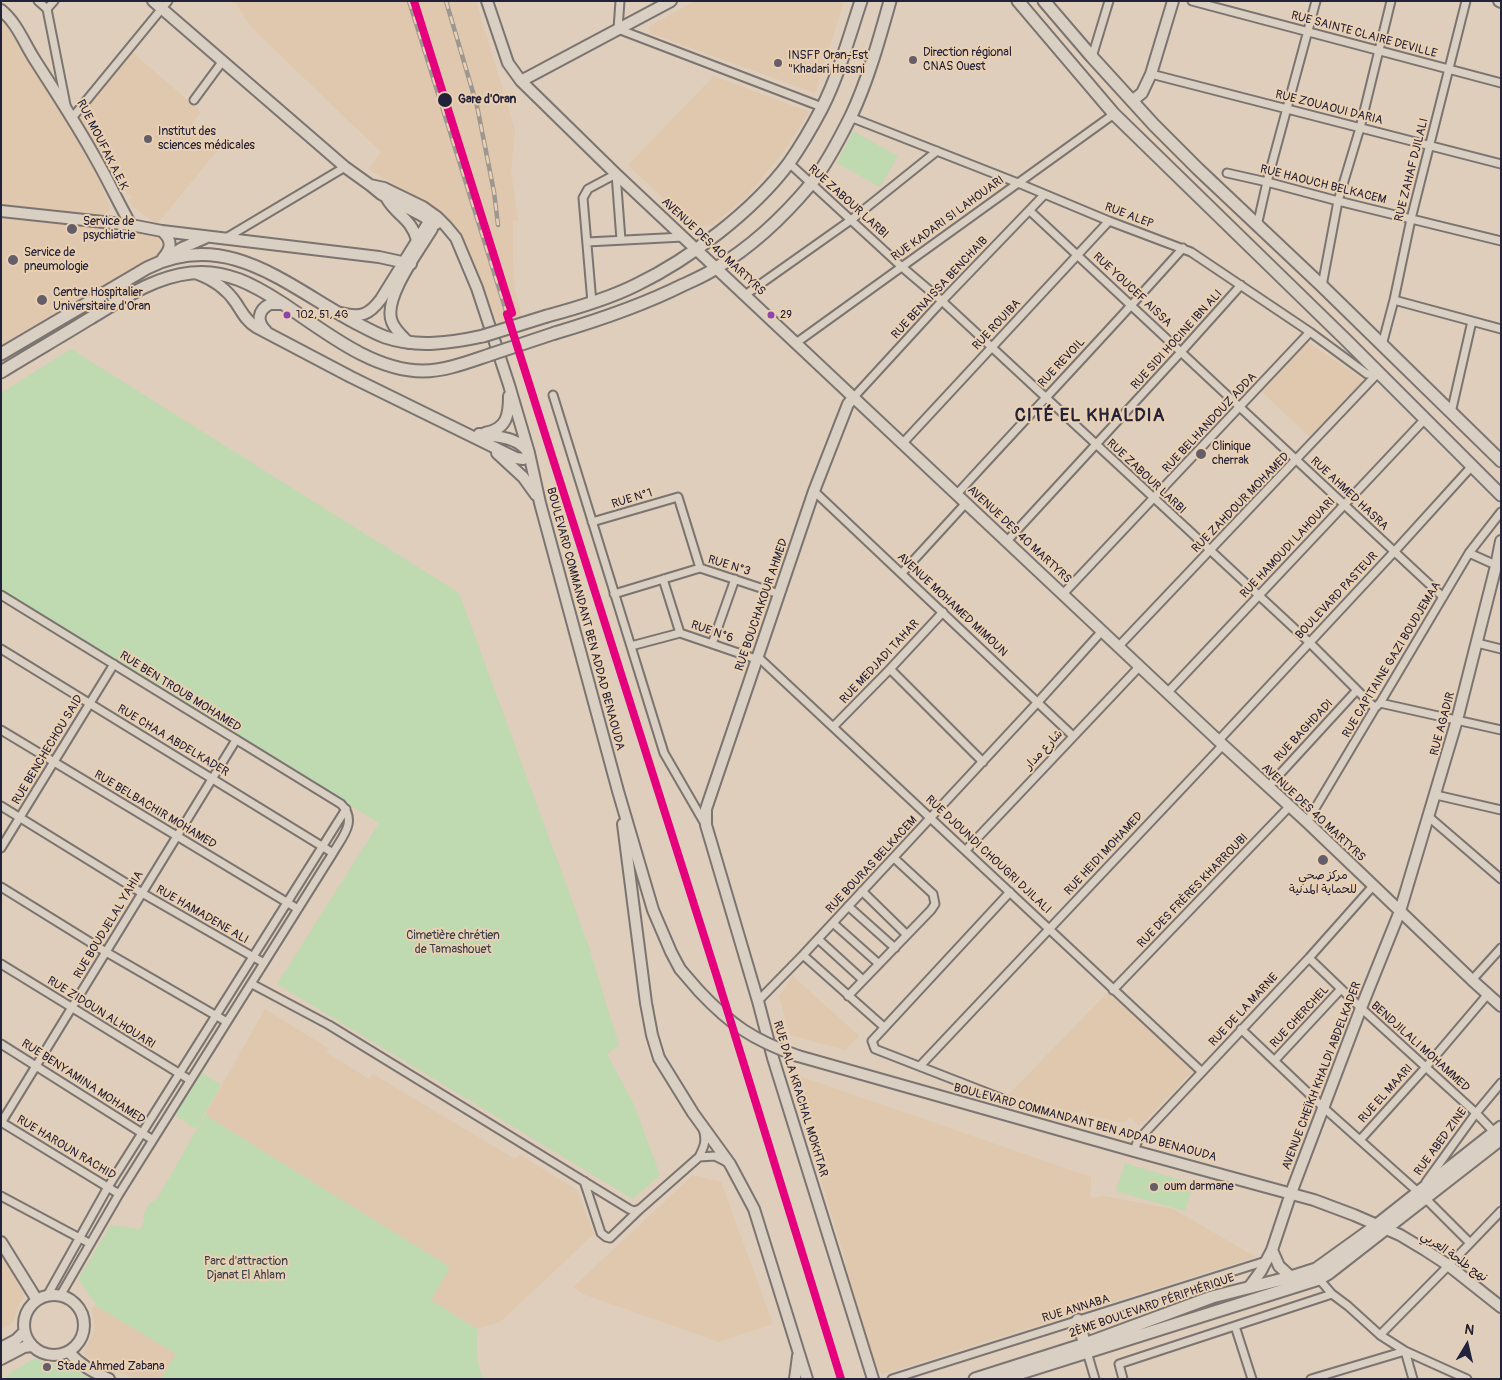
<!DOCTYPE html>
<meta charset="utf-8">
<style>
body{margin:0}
#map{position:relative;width:1502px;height:1380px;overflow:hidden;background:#decebb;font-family:Pangolin,sans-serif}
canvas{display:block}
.frame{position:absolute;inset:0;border:2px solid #22223b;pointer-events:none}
.north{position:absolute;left:1442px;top:1320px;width:50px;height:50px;-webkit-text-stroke:4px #ead0b2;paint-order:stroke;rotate:9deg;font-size:14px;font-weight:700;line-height:20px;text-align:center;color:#22223b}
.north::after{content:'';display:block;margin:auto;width:18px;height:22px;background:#22223b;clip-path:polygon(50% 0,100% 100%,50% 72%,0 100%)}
</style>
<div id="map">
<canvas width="1502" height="1380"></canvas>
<div class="frame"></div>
<div class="north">N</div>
</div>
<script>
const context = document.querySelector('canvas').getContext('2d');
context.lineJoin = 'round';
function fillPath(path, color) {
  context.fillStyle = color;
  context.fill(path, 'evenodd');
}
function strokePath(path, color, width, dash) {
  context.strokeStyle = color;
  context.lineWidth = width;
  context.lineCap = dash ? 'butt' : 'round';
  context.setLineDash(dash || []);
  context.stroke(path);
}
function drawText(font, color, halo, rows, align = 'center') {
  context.font = font + ' Pangolin,"Playpen Sans Arabic",sans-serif';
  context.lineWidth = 4;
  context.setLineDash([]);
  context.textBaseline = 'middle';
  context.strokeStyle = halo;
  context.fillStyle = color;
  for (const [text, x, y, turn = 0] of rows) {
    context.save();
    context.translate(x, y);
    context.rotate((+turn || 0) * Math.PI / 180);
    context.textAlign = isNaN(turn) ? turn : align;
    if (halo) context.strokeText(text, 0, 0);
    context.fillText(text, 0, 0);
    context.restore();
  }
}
const built = new Path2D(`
 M234 1H476L515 130 511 172 518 220 513 221V258L515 292 522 316 498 323 465 248 453 226 432 205 381 177 369 169 381 152 252 28Z
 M695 1H844L815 93 650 33 649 26Z
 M1 20 6 24 64 116 99 178 110 208 106 217 1 205Z
 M132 52 201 112 189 128 217 151 157 224 132 206 128 200 132 198 118 184 78 114Z
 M714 76 809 112 785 150 746 197 712 225 693 226 628 165Z
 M1 215 158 235 163 252 1 347Z
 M1305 340 1365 381 1312 439 1261 391Z
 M793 976 859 1036 845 1050 790 1035 779 996Z
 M1108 992 1114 996 1194 1070 1143 1123 1139 1126 1130 1117 1124 1123 1088 1115 1083 1110 1080 1113 1018 1098 1009 1094Z
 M265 1009 328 1048 326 1052 369 1079 373 1074 515 1159 520 1155 577 1190 594 1234 500 1322 477 1329 431 1300 449 1267 205 1115Z
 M802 1077 1091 1177 1090 1194 1092 1199 1103 1196 1173 1209 1256 1257 883 1374 874 1367 844 1265 846 1263 818 1170 821 1161 813 1152 791 1081Z
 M693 1175 721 1182 773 1324 719 1342 583 1294 573 1287Z
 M1 1254 25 1296 18 1306 14 1322 1 1329Z
 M96 1306 177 1354 161 1379H137L95 1363 83 1353 95 1330 92 1308Z`);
const green = new Path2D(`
 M853 131 898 156 880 187 837 163Z
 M71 349 459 593 588 944 619 1046 607 1054 634 1105 660 1175 633 1199 277 984 379 823 1 589V393Z
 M202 1073 221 1085 196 1129 175 1115Z
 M205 1115 450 1267 431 1300 477 1329V1359L483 1379H161L176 1354 96 1306V1304L78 1279 111 1225 140 1229 145 1220 143 1217 149 1204 157 1199Z
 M1125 1163 1193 1184 1185 1211 1116 1191Z
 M35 1358 48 1364 68 1362 75 1369 91 1379H6V1376Z`);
const street = new Path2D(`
 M38 1 47 9
 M620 1 618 29 822 107
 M1192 1 1501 83
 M47 9 66 105
 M47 9 54 1
 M1092 57 1109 1
 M1151 74 1501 164
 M194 100 222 62
 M850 117 1018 183 1109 221 1191 252 1310 332 1367 374 1378 373
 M72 118 168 1
 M789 163 902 267 942 301 1309 642 1375 708
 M1227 173 1267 182 1338 201 1501 241
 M1030 211 1443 597
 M1257 226 1267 182 1316 1
 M226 238 345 167
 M587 242 683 237
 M1322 286 1338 201 1360 128 1391 1
 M745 295 851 220 937 151
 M1394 300 1501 329
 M592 303 583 198 588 189 616 174 621 240
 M796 343 1114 114
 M1382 345 1394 300 1411 219 1466 1
 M553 395 664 753 705 824
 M853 398 942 301 1044 195
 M1451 413 1472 321
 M902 444 1109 221
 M814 491 1073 736
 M957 494C1032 412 1109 331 1183 248
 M592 522 678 497 700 568
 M1007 541 1181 352 1241 285
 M1469 553 1500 567
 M902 573 966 503
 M663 579 680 633
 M614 594 700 568 779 594
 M1063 594 1310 332
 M1 595 341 804C358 821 342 837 333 853L119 1194 60 1296
 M1477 643 1501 649
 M712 644 735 579
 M631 646 680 633 756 659
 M1118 647 1378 373
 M1 649 333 853
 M757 656 1202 1072
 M890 669 983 762
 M1168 692 1425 419
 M1380 703 1501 730
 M833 727 890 669 943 612
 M1 730 298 909
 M1218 741 1394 552 1472 466
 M1268 787 1357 690
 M1436 795 1501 810
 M1 806 142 893 264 963
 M1429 817 1501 879
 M1307 822 1375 708 1380 703 1469 553 1501 512
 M1 848 114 664
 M966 850 1140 666
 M1 887 106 952 227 1022
 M862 891 907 935
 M1010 892 872 1041 875 1049 1011 1102
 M848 906 895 948
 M833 923 879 964
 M818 939 863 980
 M803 955 884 1027
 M1309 958 1361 1008 1476 1113 1494 1132
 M1 964 190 1080
 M1472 980 1501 948
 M252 984 329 1025 629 1209 634 1211 640 1209 699 1157
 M1113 990 1289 807
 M848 996 931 910 935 904 933 894 894 858
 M758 1001 803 955 1038 702 1102 631
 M1241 1029 1324 1108 1418 1192 1419 1190
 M1 1044 153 1140
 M1275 1060 1341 989
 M920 1066 1223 745
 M1 1122 119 1194
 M1 1123 236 740
 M703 1129C707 1141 704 1147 699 1157L715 1156 727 1162
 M1360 1140 1426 1067 1488 994
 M1134 1151 1138 1140 1309 958 1373 886
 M584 1181 601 1233 606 1237 610 1238 639 1210
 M1426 1182 1476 1113 1501 1083
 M1 1196 89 1243
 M1425 1198 1470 1243
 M1319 1279 1332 1294 1348 1306 1380 1335 1405 1351 1467 1379
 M47 1296 108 1187 346 809
 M1235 1326 1252 1379
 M1380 1335 1452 1262 1501 1211
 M1087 1352 1095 1379
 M892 1379 1266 1261
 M1123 1379 1119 1364 1332 1294
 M1311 1379 1405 1351 1413 1379`);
const secondary = new Path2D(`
 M153 1 345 167 370 185 381 194 419 214 436 224
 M487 1 508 63 521 81 616 174 1223 745 1307 822 1472 980 1501 1006
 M1499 1 1501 2
 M1 10C17 23 24 43 35 60 56 93 78 126 97 161 109 182 119 204 131 225
 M521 81 671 1
 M1132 101 1142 93 1151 74 1173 1
 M370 185 384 188 423 207 437 217 446 226 456 238 477 288 509 385 529 453 540 503 618 791 653 910 671 952 680 969 699 991
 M387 199C397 216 411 218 417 240
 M1 211 131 225 162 231 379 257 411 264
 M162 231C172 240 172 248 163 258
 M163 260 182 248 205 238
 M198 274C214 280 226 288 236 303 242 312 246 321 256 327L351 377 516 458 523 459 527 457 529 453C517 436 497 437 479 434
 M341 313C361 318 369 315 381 299L430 220 436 217
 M266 331C256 321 258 310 270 304H284
 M409 343C403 337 395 330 392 322 382 299 420 249 432 229
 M853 398 848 404 814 491 706 809V825L758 1001 773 1058 873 1379
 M485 433C507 429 509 415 509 396
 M497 453 523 477 536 495
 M623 824 646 1003 652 1035 659 1058 693 1113 730 1164 754 1209 807 1379
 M798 1056 1134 1151 1314 1200 1354 1215 1400 1235 1425 1250 1448 1265 1501 1307
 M1 1242 37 1300
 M1272 1250 1279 1266 1291 1277
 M1250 1286 1261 1271 1272 1250 1291 1193 1361 1008 1400 911 1457 720 1496 566 1501 541
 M24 1325a30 30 0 1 1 60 0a30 30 0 1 1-60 0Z
 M1 1348 16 1340 24 1332
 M69 1352C80 1365 93 1372 109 1379
 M1 1359 24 1347 32 1346
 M795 1379 798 1356`);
const primary = new Path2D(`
 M1018 1 1114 114 1347 341 1501 495
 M1044 1 1092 57 1154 125 1198 169 1322 286 1501 461
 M547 316C577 308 608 299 636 285 690 259 753 211 789 163 801 146 812 127 822 108 839 74 849 37 861 1
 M555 333C599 320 641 306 683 285 694 280 706 275 716 268 751 247 784 216 810 185 824 168 841 136 851 116 868 80 879 40 890 1
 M1 354 147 268C227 228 287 286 354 322 364 327 374 333 385 337 417 348 451 343 483 336
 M1 372C30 354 60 337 89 319 121 300 153 277 191 273 226 269 254 285 282 303 323 330 372 371 423 371 445 371 468 362 489 355
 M1078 1320 1086 1349
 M975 1379 1085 1344 1212 1297 1291 1277 1316 1269 1373 1228 1501 1127
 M1002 1379 1319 1279 1329 1273 1501 1139`);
const rail = new Path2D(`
 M409 1 507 314
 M446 1 477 106 494 192 498 225`);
const secondaryBridge = new Path2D(`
 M699 991C731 1025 753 1040 798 1056`);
const primaryBridge = new Path2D(`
 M483 336 547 316
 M489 355 555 333`);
const rail1 = new Path2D(`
 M414 1 512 313
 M507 314 717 977 841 1379`);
const markers = [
 [913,60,5,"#645e68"],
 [778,63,5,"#645e68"],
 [445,100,8,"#22223b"],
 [148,139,5,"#645e68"],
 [72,229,6,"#645e68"],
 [13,260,6,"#645e68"],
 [42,300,6,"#645e68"],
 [287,315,4.5,"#8e44ad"],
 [771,315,4.5,"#8e44ad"],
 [1201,454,6,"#645e68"],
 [1323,860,6,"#645e68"],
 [1154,1187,5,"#645e68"],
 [47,1367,5,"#645e68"]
];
const busNames = [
 ["102, 51, 4G",296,315],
 ["29",780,315]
];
const streetNames = [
 ["RUE SAINTE CLAIRE DEVILLE",1364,35,15],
 ["RUE ZOUAOUI DARIA",1329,108,14],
 ["RUE MOUFAK A.E.K",102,145,63],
 ["RUE ZAHAF DJILALI",1412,170,-76],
 ["RUE HAOUCH BELKACEM",1323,185,14],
 ["RUE ZABOUR LARBI",848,202,42],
 ["RUE ALEP",1129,216,21],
 ["RUE KADARI SI LAHOUARI",948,219,-36],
 ["AVENUE DES 40 MARTYRS",713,247,43],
 ["RUE BENAISSA BENCHAIB",940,288,-47],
 ["RUE YOUCEF AISSA",1132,290,43],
 ["RUE ROUIBA",997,325,-47],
 ["RUE SIDI HOCINE IBN ALI",1177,340,-48],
 ["RUE REVOIL",1062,363,-47],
 ["RUE BELHANDOUZ ADDA",1210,423,-47],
 ["RUE ZABOUR LARBI",1146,477,43],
 ["RUE AHMED HASRA",1349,494,43],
 ["RUE N°1",632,499,-17],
 ["RUE ZAHDOUR MOHAMED",1241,503,-46],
 ["AVENUE DES 40 MARTYRS",1019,535,43],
 ["RUE HAMOUDI LAHOUARI",1288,548,-47],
 ["RUE N°3",729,566,17],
 ["BOULEVARD PASTEUR",1337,596,-47],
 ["RUE BOUCHAKOUR AHMED",762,605,-71],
 ["AVENUE MOHAMED MIMOUN",952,605,43],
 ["BOULEVARD COMMANDANT BEN ADDAD BENAOUDA",585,619,75],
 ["RUE N°6",712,632,19],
 ["RUE CAPITAINE GAZI BOUDJEMAA",1392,660,-59],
 ["RUE MEDJADI TAHAR",880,662,-47],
 ["RUE BEN TROUB MOHAMED",180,692,32],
 ["RUE AGADIR",1443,724,-75],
 ["RUE BAGHDADI",1304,731,-47],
 ["RUE CHAA ABDELKADER",173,741,31],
 ["RUE BENCHECHOU SAID",48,750,-59],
 ["شارع مدار",1044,750,-47],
 ["RUE BELBACHIR MOHAMED",155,810,31],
 ["AVENUE DES 40 MARTYRS",1313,813,43],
 ["RUE HEIDI MOHAMED",1104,854,-47],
 ["RUE DJOUNDI CHOUGRI DJILALI",988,855,43],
 ["RUE BOURAS BELKACEM",872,865,-47],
 ["RUE DES FRÈRES KHARROUBI",1193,891,-46],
 ["RUE HAMADENE ALI",202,915,30],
 ["RUE BOUDJELAL YAHIA",109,925,-59],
 ["RUE DE LA MARNE",1244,1010,-47],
 ["RUE ZIDOUN ALHOUARI",101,1013,32],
 ["RUE CHERCHEL",1300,1017,-47],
 ["BENDJILALI MOHAMMED",1420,1047,42],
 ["AVENUE CHEÏKH KHALDI ABDELKADER",1322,1076,-69],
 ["RUE BENYAMINA MOHAMED",83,1082,33],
 ["RUE EL MAARI",1386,1094,-48],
 ["RUE DALA KRACHAL MOKHTAR",800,1099,73],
 ["BOULEVARD COMMANDANT BEN ADDAD BENAOUDA",1085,1123,15],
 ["RUE ABED ZINE",1441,1142,-54],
 ["RUE HAROUN RACHID",66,1148,31],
 ["نهج طلحة العربي",1454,1257,35],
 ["2ÈME BOULEVARD PÉRIPHÉRIQUE",1152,1306,-19],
 ["RUE ANNABA",1076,1309,-17]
];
const poiNames = [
 ["Direction régional",923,53],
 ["CNAS Ouest",923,67],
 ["INSFP Oran-Est",788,56],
 ["\"Khadari Hassni",788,70],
 ["Institut des",158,132],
 ["sciences médicales",158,146],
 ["Service de",83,222],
 ["psychiatrie",83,236],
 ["Service de",24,253],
 ["pneumologie",24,267],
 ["Centre Hospitalier",53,293],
 ["Universitaire d'Oran",53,307],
 ["Clinique",1212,447],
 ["cherrak",1212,461],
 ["مركز صحي",1323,876,"center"],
 ["للحماية المدنية",1323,890,"center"],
 ["oum darmane",1164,1187],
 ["Stade Ahmed Zabana",57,1367]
];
const stopNames = [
 ["Gare d'Oran",458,100]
];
const parkNames = [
 ["Cimetière chrétien",453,936],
 ["de Tamashouet",453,950],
 ["Parc d'attraction",246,1262],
 ["Djanat El Ahlam",246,1276]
];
const districtNames = [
 ["CITÉ EL KHALDIA",1090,416]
];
fillPath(built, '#dfc8ae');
fillPath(green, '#bfd9b1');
strokePath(street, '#7b7470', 11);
strokePath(secondary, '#7b7470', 14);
strokePath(primary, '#7b7470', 15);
strokePath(street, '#d9cfc3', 7);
strokePath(secondary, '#d9cfc3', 10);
strokePath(primary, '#d9cfc3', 11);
strokePath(rail, '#9d9791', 4.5);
strokePath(rail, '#ead0b2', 2.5, [8]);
strokePath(secondaryBridge, '#7b7470', 14, []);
strokePath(primaryBridge, '#7b7470', 15, []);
strokePath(secondaryBridge, '#d9cfc3', 10);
strokePath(primaryBridge, '#d9cfc3', 11);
strokePath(rail1, '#e5007d', 8);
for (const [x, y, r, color] of markers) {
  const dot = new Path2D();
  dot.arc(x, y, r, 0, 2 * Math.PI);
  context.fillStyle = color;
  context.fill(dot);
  strokePath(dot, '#ead0b2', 2);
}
drawText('11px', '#22223b', '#ead0b2', busNames, 'left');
drawText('12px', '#22223b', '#ead0b2', streetNames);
drawText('12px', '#22223b', '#ead0b2', poiNames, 'left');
drawText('bold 12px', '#22223b', '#ead0b2', stopNames, 'left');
drawText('12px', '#363f4b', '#ead0b2', parkNames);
context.letterSpacing = '1px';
drawText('bold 18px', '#22223b', '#ead0b2', districtNames);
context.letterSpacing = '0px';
</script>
